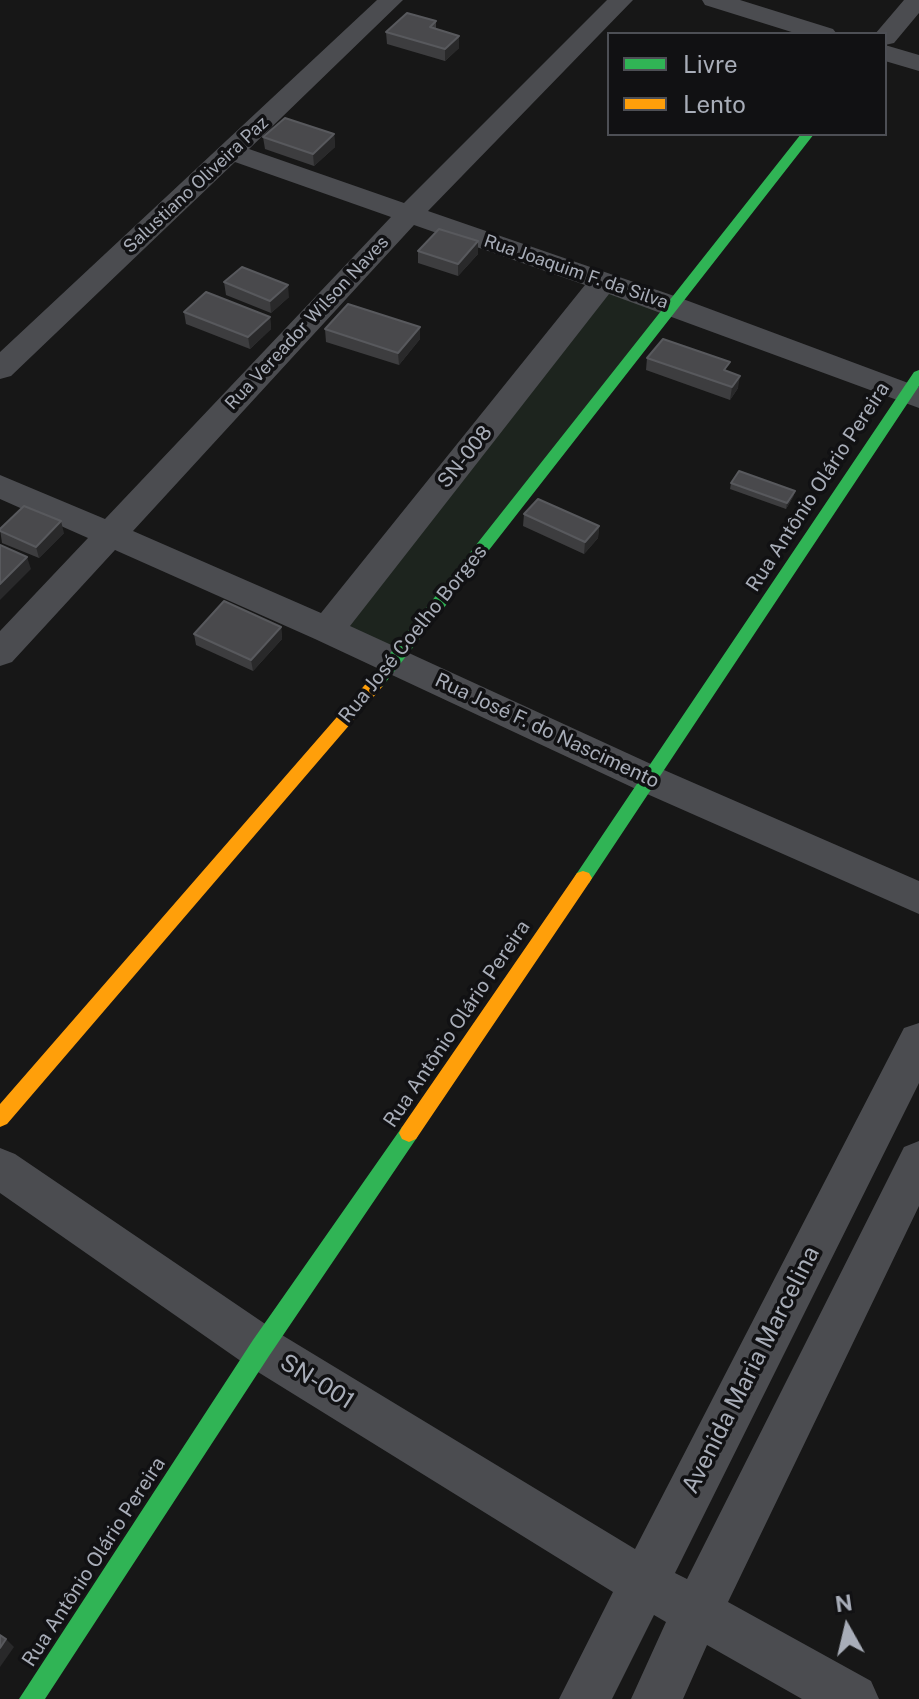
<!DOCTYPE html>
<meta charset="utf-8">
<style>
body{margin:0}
#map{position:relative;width:919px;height:1699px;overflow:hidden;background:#171717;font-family:"Public Sans",sans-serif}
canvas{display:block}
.legend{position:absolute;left:607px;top:32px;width:280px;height:104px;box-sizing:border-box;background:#111113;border:2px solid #4d4f55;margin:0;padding:10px 14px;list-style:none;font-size:24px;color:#a8adb8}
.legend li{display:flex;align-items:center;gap:16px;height:40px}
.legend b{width:40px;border:2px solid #4d4f55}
.north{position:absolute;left:807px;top:1587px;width:80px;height:80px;-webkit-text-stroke:6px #111113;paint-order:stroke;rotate:352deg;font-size:22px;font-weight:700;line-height:32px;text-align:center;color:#a8adb8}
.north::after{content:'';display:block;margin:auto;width:28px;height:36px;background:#a8adb8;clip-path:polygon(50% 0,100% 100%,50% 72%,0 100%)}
</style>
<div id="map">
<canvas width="919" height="1699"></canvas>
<ul class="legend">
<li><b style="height:10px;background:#30b455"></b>Livre</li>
<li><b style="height:10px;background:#ff9f0a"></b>Lento</li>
</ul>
<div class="north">N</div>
</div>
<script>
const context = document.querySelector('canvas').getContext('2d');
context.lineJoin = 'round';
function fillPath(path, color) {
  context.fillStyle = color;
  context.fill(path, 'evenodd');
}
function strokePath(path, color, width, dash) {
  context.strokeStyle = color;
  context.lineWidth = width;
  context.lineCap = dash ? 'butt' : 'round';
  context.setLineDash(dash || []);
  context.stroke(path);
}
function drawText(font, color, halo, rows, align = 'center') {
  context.font = font + ' "Public Sans",sans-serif';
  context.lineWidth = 7;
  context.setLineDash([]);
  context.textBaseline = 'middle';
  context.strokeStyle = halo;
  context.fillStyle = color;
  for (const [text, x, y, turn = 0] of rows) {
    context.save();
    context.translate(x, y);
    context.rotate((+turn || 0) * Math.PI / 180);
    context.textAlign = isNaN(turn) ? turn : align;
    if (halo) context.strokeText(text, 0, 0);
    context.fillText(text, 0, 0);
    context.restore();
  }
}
const green = new Path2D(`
 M602 283 673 306 395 661 328 630Z`);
const street = new Path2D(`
 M377 0H403L249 149 404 203 607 0H633L428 211 683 299 919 387V408L609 294 350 626 664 770 919 881V914L638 790 315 639 115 550 12 662 0 666V631L88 538 0 499V475L105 519 391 217 235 162 11 376 0 379V352ZM414 225 585 285 321 613 133 531Z
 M702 0H740L833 29 837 34H798L705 5Z
 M904 0H919V13L894 43 885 45 919 55V71L885 61V34H875Z
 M919 1023V1083L675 1573 687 1579 904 1147 919 1141V1206L728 1602 871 1681 879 1699H802L707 1645 683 1699H631L666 1622 654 1615 612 1699H559L613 1592 245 1364 0 1193V1148L15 1154 277 1332 635 1549 904 1028Z`);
const fast = new Path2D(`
 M801 134H814L382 687H370L368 683 370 679Z
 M919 370V386L589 883H577L574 878 577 873 914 372Z
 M409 1124 416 1127 419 1133 416 1139 269 1356 45 1699H19L253 1340 402 1127Z`);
const slow = new Path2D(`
 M376 677 382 679 384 683 382 687 7 1124 0 1127V1104L370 679Z
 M583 871 589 873 592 878 589 883 416 1139 409 1142 402 1139 399 1133 402 1127 577 873Z`);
const wall = new Path2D(`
 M436 21V29L459 48 445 61 387 44 386 32Z
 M334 134 335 147 314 166 265 149 263 137Z
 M418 251 478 254 458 276 418 263Z
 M224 282 289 297 271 313 226 295Z
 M184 312 270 317 271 329 250 349 186 324Z
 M420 327V339L399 365 326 342 325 329Z
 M647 358 729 372 738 388 730 400 646 370Z
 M731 483 795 491 793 497 786 509 730 489Z
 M524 514 599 526 598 538 584 554 523 526Z
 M0 529 64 533 39 558 2 543Z
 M281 627 282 639 253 671 196 645 194 634Z`);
const shadedWall = new Path2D(`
 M459 36V48L445 61V49Z
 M334 134 335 147 314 166 313 154Z
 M478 241V254L458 276V264Z
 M288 285 289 297 271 313 270 301Z
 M270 317 271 329 250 349 248 337Z
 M420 327V339L399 365 398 353Z
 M740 376 738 388 730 400 732 387Z
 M795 491 793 497 786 509 787 503Z
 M61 521 64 533 39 558 36 547Z
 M599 526 598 538 584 554 585 542Z
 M27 557 31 569 0 600V584Z
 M281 627 282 639 253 671 251 660Z
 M6 1639 14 1647 0 1667V1648Z`);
const building = new Path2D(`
 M407 13 436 21 430 27 459 36 445 49 386 32Z
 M285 118 334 134 313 154 263 137Z
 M439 229 478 241 458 264 418 251Z
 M242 267 288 285 270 301 224 282Z
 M206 292 270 317 248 337 184 312Z
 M348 304 420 327 398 353 325 329Z
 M663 339 730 362 724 370 740 376 732 387 647 358Z
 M739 471 795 491 787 503 731 483Z
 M538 499 599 526 585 542 524 514Z
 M24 506 61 521 36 547 0 531V529Z
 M0 545 27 557 0 584Z
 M224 601 281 627 251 660 194 634Z
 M0 1635 6 1639 0 1648Z`);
const farStreetnames = [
 ["Salustiano Oliveira Paz",196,185,-43],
 ["Rua Joaquim F. da Silva",576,272,19],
 ["Rua Vereador Wilson Naves",307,323,-47]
];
const streetNames = [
 ["SN-008",465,457,-51],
 ["Rua Antônio Olário Pereira",818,487,-57],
 ["Rua José Coelho Borges",413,634,-51],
 ["Rua José F. do Nascimento",547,731,25],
 ["Rua Antônio Olário Pereira",457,1024,-56],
 ["Rua Antônio Olário Pereira",94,1562,-57]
];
const nearStreetnames = [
 ["Avenida Maria Marcelina",751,1370,-63],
 ["SN-001",317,1382,32]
];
fillPath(green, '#1d241e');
fillPath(street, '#4b4c50');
fillPath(fast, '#30b455');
fillPath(slow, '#ff9f0a');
fillPath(wall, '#3d3d3f');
fillPath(shadedWall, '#29292a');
fillPath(building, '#49494c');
strokePath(building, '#58595d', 2);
drawText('18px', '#a8adb8', '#111113', farStreetnames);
drawText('20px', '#a8adb8', '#111113', streetNames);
drawText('24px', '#a8adb8', '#111113', nearStreetnames);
</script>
